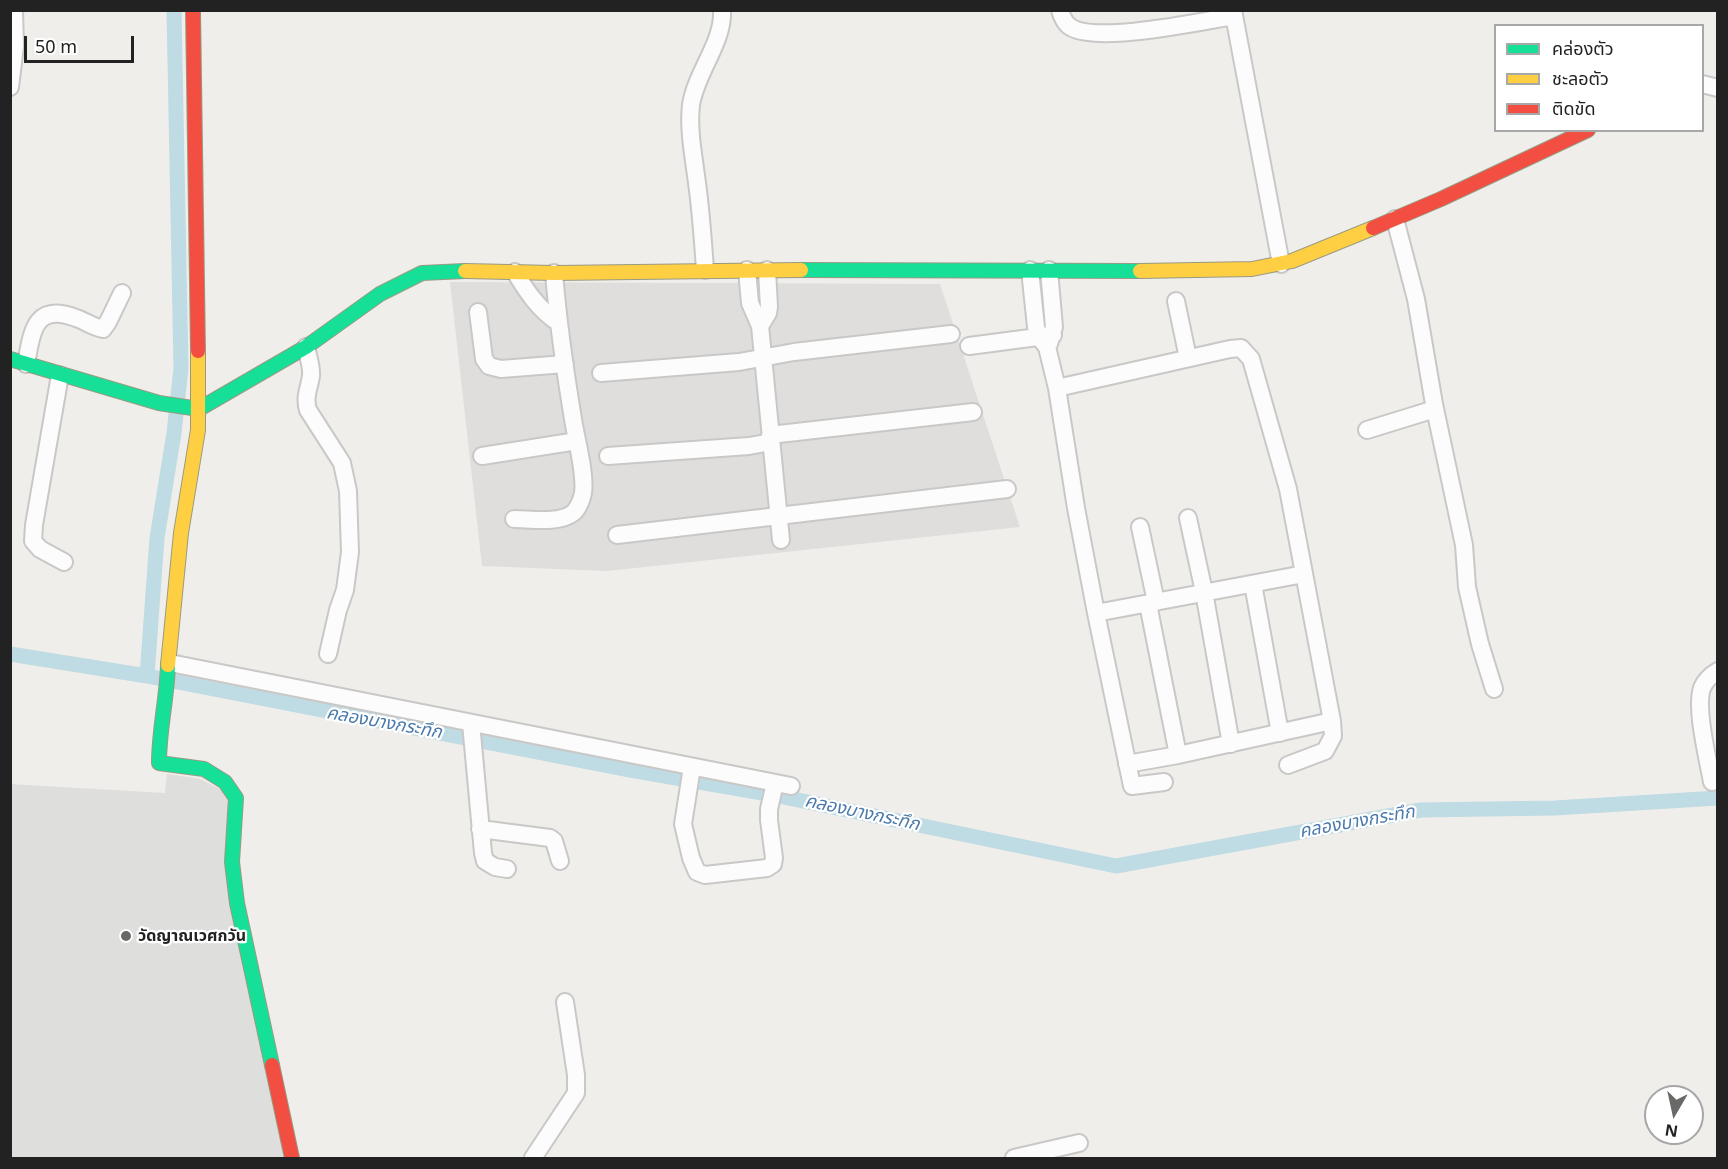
<!DOCTYPE html>
<meta charset="utf-8">
<style>
body{margin:0}
#map{position:relative;width:1728px;height:1169px;overflow:hidden;background:#f0eeeb;font-family:"Noto Sans","Noto Sans Thai",sans-serif}
canvas{display:block}
.frame{position:absolute;inset:0;border:12px solid #222;pointer-events:none}
.legend{position:absolute;left:1494px;top:24px;width:210px;height:108px;box-sizing:border-box;background:#fff;border:2px solid #a7a7a7;margin:0;padding:8px 10px;list-style:none;font-size:18px;color:#222}
.legend li{display:flex;align-items:center;gap:12px;height:30px}
.legend b{width:30px;border:2px solid #a7a7a7}
.north{position:absolute;left:1644px;top:1085px;width:60px;height:60px;box-sizing:border-box;background:#fff;border:2px solid #a7a7a7;border-radius:50%;rotate:189deg;font-size:16px;font-weight:700;line-height:24px;text-align:center;color:#222}
.north::after{content:'';display:block;margin:auto;width:21px;height:27px;background:#6a6968;clip-path:polygon(50% 0,100% 100%,50% 72%,0 100%)}
.scale{position:absolute;left:24px;top:36px;width:110px;height:27px;box-sizing:border-box;border:3px solid #222;border-top:0;padding-left:8px;font-size:18px;line-height:21px;white-space:nowrap;color:#222;-webkit-text-stroke:4px #fff;paint-order:stroke}
</style>
<div id="map">
<canvas width="1728" height="1169"></canvas>
<div class="frame"></div>
<ul class="legend">
<li><b style="height:8px;background:#16e098"></b>คล่องตัว</li>
<li><b style="height:8px;background:#ffcf43"></b>ชะลอตัว</li>
<li><b style="height:8px;background:#f24e42"></b>ติดขัด</li>
</ul>
<div class="north">N</div>
<div class="scale">50 m</div>
</div>
<script>
const context = document.querySelector('canvas').getContext('2d');
context.lineJoin = 'round';
function fillPath(path, color) {
  context.fillStyle = color;
  context.fill(path, 'evenodd');
}
function strokePath(path, color, width, dash) {
  context.strokeStyle = color;
  context.lineWidth = width;
  context.lineCap = dash ? 'butt' : 'round';
  context.setLineDash(dash || []);
  context.stroke(path);
}
function drawText(font, color, halo, rows, align = 'center') {
  context.font = font + ' "Noto Sans","Noto Sans Thai",sans-serif';
  context.lineWidth = 4.5;
  context.setLineDash([]);
  context.textBaseline = 'middle';
  context.strokeStyle = halo;
  context.fillStyle = color;
  for (const [text, x, y, turn = 0] of rows) {
    context.save();
    context.translate(x, y);
    context.rotate((+turn || 0) * Math.PI / 180);
    context.textAlign = isNaN(turn) ? turn : align;
    if (halo) context.strokeText(text, 0, 0);
    context.fillText(text, 0, 0);
    context.restore();
  }
}
const residential = new Path2D(`
 M450 282 940 284 1020 527 607 571 482 566Z`);
const religious = new Path2D(`
 M167 774 200 779 226 792 287 1158H11L10 784 165 793Z`);
const canal = new Path2D(`
 M10 654 147 676 629 770 774 795 1116 866 1421 810 1555 808 1718 798
 M147 676 157 538 174 433 181 368 174 10`);
const street = new Path2D(`
 M1060 10C1061 15 1065 23 1069 26 1093 45 1203 21 1234 16
 M1233 10 1281 264
 M1702 84 1718 88
 M10 87 15 46 14 10
 M1395 219 1416 299 1434 404 1464 545 1467 587 1480 644 1494 689
 M705 270C703 240 701 212 697 183 694 158 688 130 691 105 696 72 724 42 722 10
 M747 270 750 303 760 326 781 540
 M1030 270 1036 327 1039 337 1047 347 1057 388 1076 508 1096 613 1132 786 1164 782
 M1049 270 1054 327 1049 344
 M515 272C527 292 539 310 559 323
 M1176 301 1188 358
 M478 312 484 359 489 366 501 369 565 364
 M760 326 768 313 769 307 767 270
 M969 346 1053 335
 M306 347C308 356 312 367 311 376 309 389 304 397 308 410L342 463 348 491 350 552 345 590 338 610 328 654
 M26 364C32 332 34 302 76 318 85 321 93 327 103 329L108 322 122 293
 M601 373 739 362 794 352 951 334
 M60 375 34 525 33 541 40 549 64 562
 M1057 388 1230 349 1241 348 1251 359 1288 489 1332 721 1178 755 1127 764
 M1367 430 1435 409
 M770 435 973 412
 M482 456 577 441
 M608 456 749 446 771 442
 M1188 518 1204 592 1231 744
 M514 519C530 519 559 524 573 513 578 509 582 499 583 493 586 474 576 439 573 419 565 371 558 322 554 273
 M1140 527 1156 602
 M617 535 1007 489
 M1253 584 1280 733
 M1148 604 1178 755
 M1096 613 1304 574
 M170 663 791 786
 M471 723 483 853 485 861 495 867 507 869
 M1288 765 1325 751 1333 736 1332 721
 M692 767 683 824 691 858 697 872 705 875 767 868 773 864 774 858 769 820V809L775 783
 M1712 782C1708 759 1695 709 1702 688 1705 681 1711 675 1718 671
 M480 829 550 838 554 841 560 861
 M533 1158 576 1093V1075L565 1002
 M1014 1158 1079 1143`);
const fast = new Path2D(`
 M801 270 1140 271
 M10 359 159 403 199 409 306 347 380 294 422 273 465 271
 M168 665C167 698 159 730 159 763L204 769 225 782 236 798 232 862 237 903 272 1065`);
const slow = new Path2D(`
 M465 271 554 273 801 270
 M1140 271 1252 269 1292 261 1373 228
 M168 665 181 533 198 430V351`);
const jam = new Path2D(`
 M193 10 198 351
 M1373 228 1441 199 1588 130
 M272 1065 292 1158`);
const markers = [
 [126,936,6,"#6a6968"]
];
const poiNames = [
 ["วัดญาณเวศกวัน",138,936]
];
const waterNames = [
 ["คลองบางกระทึก",384,723,10],
 ["คลองบางกระทึก",862,813,12],
 ["คลองบางกระทึก",1357,822,-10]
];
fillPath(residential, '#dfdedc');
fillPath(religious, '#dededc');
strokePath(canal, '#bfdbe3', 15);
strokePath(street, '#c9c8c7', 20);
strokePath(fast, '#999a82', 16);
strokePath(slow, '#999a82', 16);
strokePath(jam, '#999a82', 16);
strokePath(street, '#fdfcfc', 16);
strokePath(fast, '#16e098', 14);
strokePath(slow, '#ffcf43', 14);
strokePath(jam, '#f24e42', 14);
for (const [x, y, r, color] of markers) {
  const dot = new Path2D();
  dot.arc(x, y, r, 0, 2 * Math.PI);
  context.fillStyle = color;
  context.fill(dot);
  strokePath(dot, '#fff', 2);
}
drawText('bold 16px', '#222', '#fff', poiNames, 'left');
drawText('italic 18px', '#4a7aab', '#fff', waterNames);
</script>
